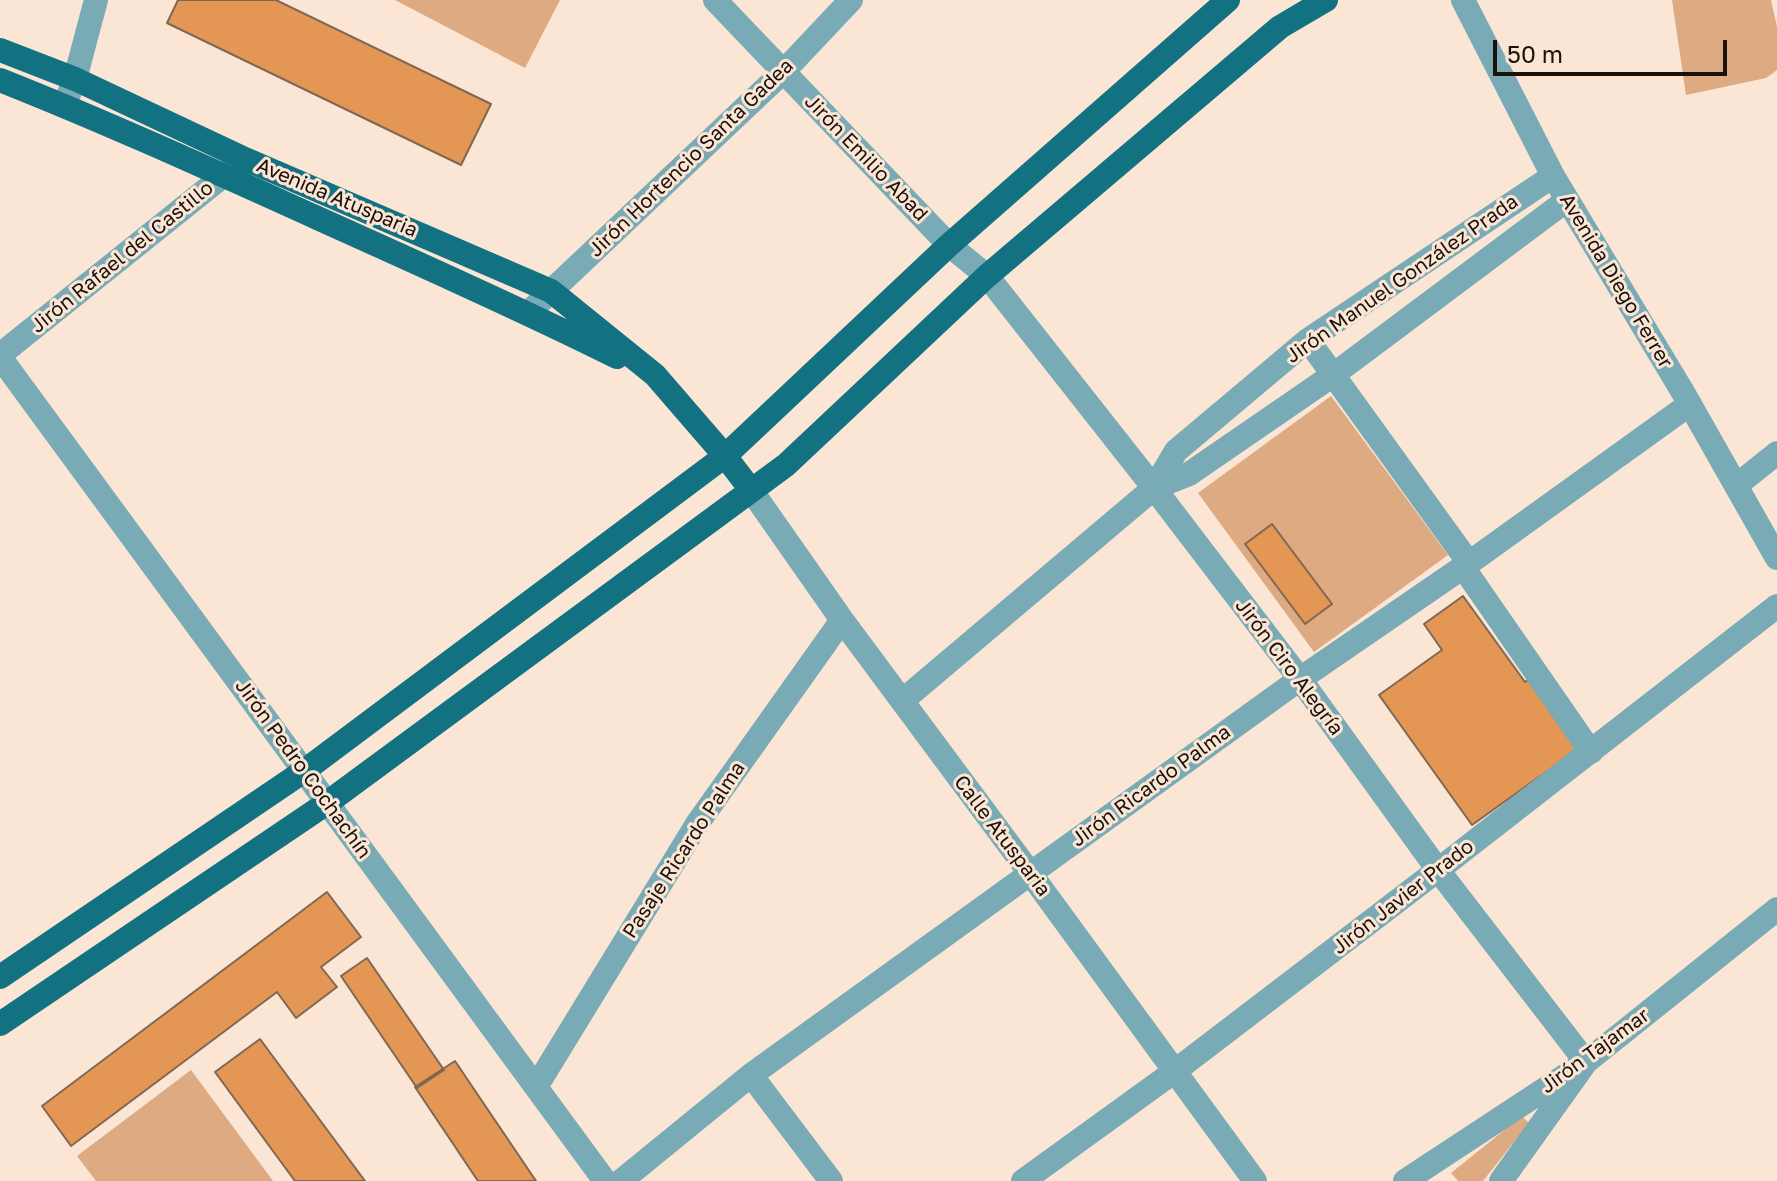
<!DOCTYPE html>
<meta charset="utf-8">
<style>
body{margin:0}
#map{position:relative;width:1777px;height:1181px;overflow:hidden;background:#fbe5d4;font-family:"Golos Text",sans-serif}
canvas{display:block}
.scale{position:absolute;left:1493px;top:40px;width:234px;height:36px;box-sizing:border-box;border:4px solid #1a110a;border-top:0;padding-left:10px;font-size:24px;line-height:28px;white-space:nowrap;color:#1a110a;-webkit-text-stroke:6px #fbe5d4;paint-order:stroke}
</style>
<div id="map">
<canvas width="1777" height="1181"></canvas>
<div class="scale">50 m</div>
</div>
<script>
const context = document.querySelector('canvas').getContext('2d');
context.lineJoin = 'round';
function fillPath(path, color) {
  context.fillStyle = color;
  context.fill(path, 'evenodd');
}
function strokePath(path, color, width, dash) {
  context.strokeStyle = color;
  context.lineWidth = width;
  context.lineCap = dash ? 'butt' : 'round';
  context.setLineDash(dash || []);
  context.stroke(path);
}
function drawText(font, color, halo, rows, align = 'center') {
  context.font = font + ' "Golos Text",sans-serif';
  context.lineWidth = 6;
  context.setLineDash([]);
  context.textBaseline = 'middle';
  context.strokeStyle = halo;
  context.fillStyle = color;
  for (const [text, x, y, turn = 0] of rows) {
    context.save();
    context.translate(x, y);
    context.rotate((+turn || 0) * Math.PI / 180);
    context.textAlign = isNaN(turn) ? turn : align;
    if (halo) context.strokeText(text, 0, 0);
    context.fillText(text, 0, 0);
    context.restore();
  }
}
const green = new Path2D(`
 M395 0H560L525 68Z
 M1672 0H1771L1777 27V70L1766 78 1686 95Z
 M1331 396 1448 555 1314 652 1198 493Z
 M191 1070 273 1181H96L77 1156Z
 M1522 1116 1529 1123 1483 1181H1458L1451 1173Z`);
const building = new Path2D(`
 M178 0H276L491 104 461 165 167 23Z
 M1272 524 1332 604 1305 624 1245 544Z
 M1463 596 1525 682 1535 675 1585 744 1472 825 1379 695 1442 650 1424 624Z
 M327 892 361 937 321 967 337 987 296 1018 277 992 71 1146 42 1106Z
 M367 958 444 1070 417 1088 341 976Z
 M260 1039 365 1181H295L215 1072Z
 M455 1061 536 1181H478L415 1087Z`);
const minor = new Path2D(`
 M715 0 949 245 987 276 1154 488 1300 679 1438 870 1586 1062 1501 1181
 M1463 0 1553 176 1684 394 1777 558
 M64 106 75 79 96 0
 M528 313 784 71 851 0
 M1308 340 1469 563
 M0 355 238 164
 M0 357 605 1181
 M1737 485 1777 453
 M1154 488 1176 451 1308 340 1553 176
 M751 490 842 620 1030 873 1255 1181
 M1463 567 1591 752
 M902 701 1154 488 1189 474 1333 375 1567 200
 M751 1075 831 1181
 M536 1087 697 824 842 620
 M621 1181 751 1075 1300 679 1469 563 1690 404
 M1023 1181 1175 1071 1438 870 1777 606
 M1405 1181 1586 1062 1777 909`);
const major = new Path2D(`
 M0 50 75 79 245 159 551 291 655 375 725 456 751 490
 M0 80C106 122 209 169 313 216 415 262 517 307 617 357
 M0 977 304 771 725 456 949 245 1228 0
 M0 1024 327 803 786 465 987 276 1280 27 1326 0`);
const streetNames = [
 ["Jirón Hortencio Santa Gadea",691,158,-44],
 ["Jirón Emilio Abad",866,158,46],
 ["Avenida Atusparia",337,198,23],
 ["Jirón Rafael del Castillo",122,257,-39],
 ["Jirón Manuel González Prada",1402,279,-35],
 ["Avenida Diego Ferrer",1616,281,59],
 ["Jirón Ciro Alegría",1289,667,53],
 ["Jirón Pedro Cochachín",303,769,54],
 ["Jirón Ricardo Palma",1151,786,-36],
 ["Calle Atusparia",1002,836,53],
 ["Pasaje Ricardo Palma",684,850,-57],
 ["Jirón Javier Prado",1403,897,-38],
 ["Jirón Tajamar",1595,1051,-36]
];
fillPath(green, '#ddaa82');
fillPath(building, '#e49755');
strokePath(building, '#7f6754', 2);
strokePath(minor, '#78abb6', 24);
strokePath(major, '#127282', 24);
drawText('20px', '#1a110a', '#fbe5d4', streetNames);
</script>
